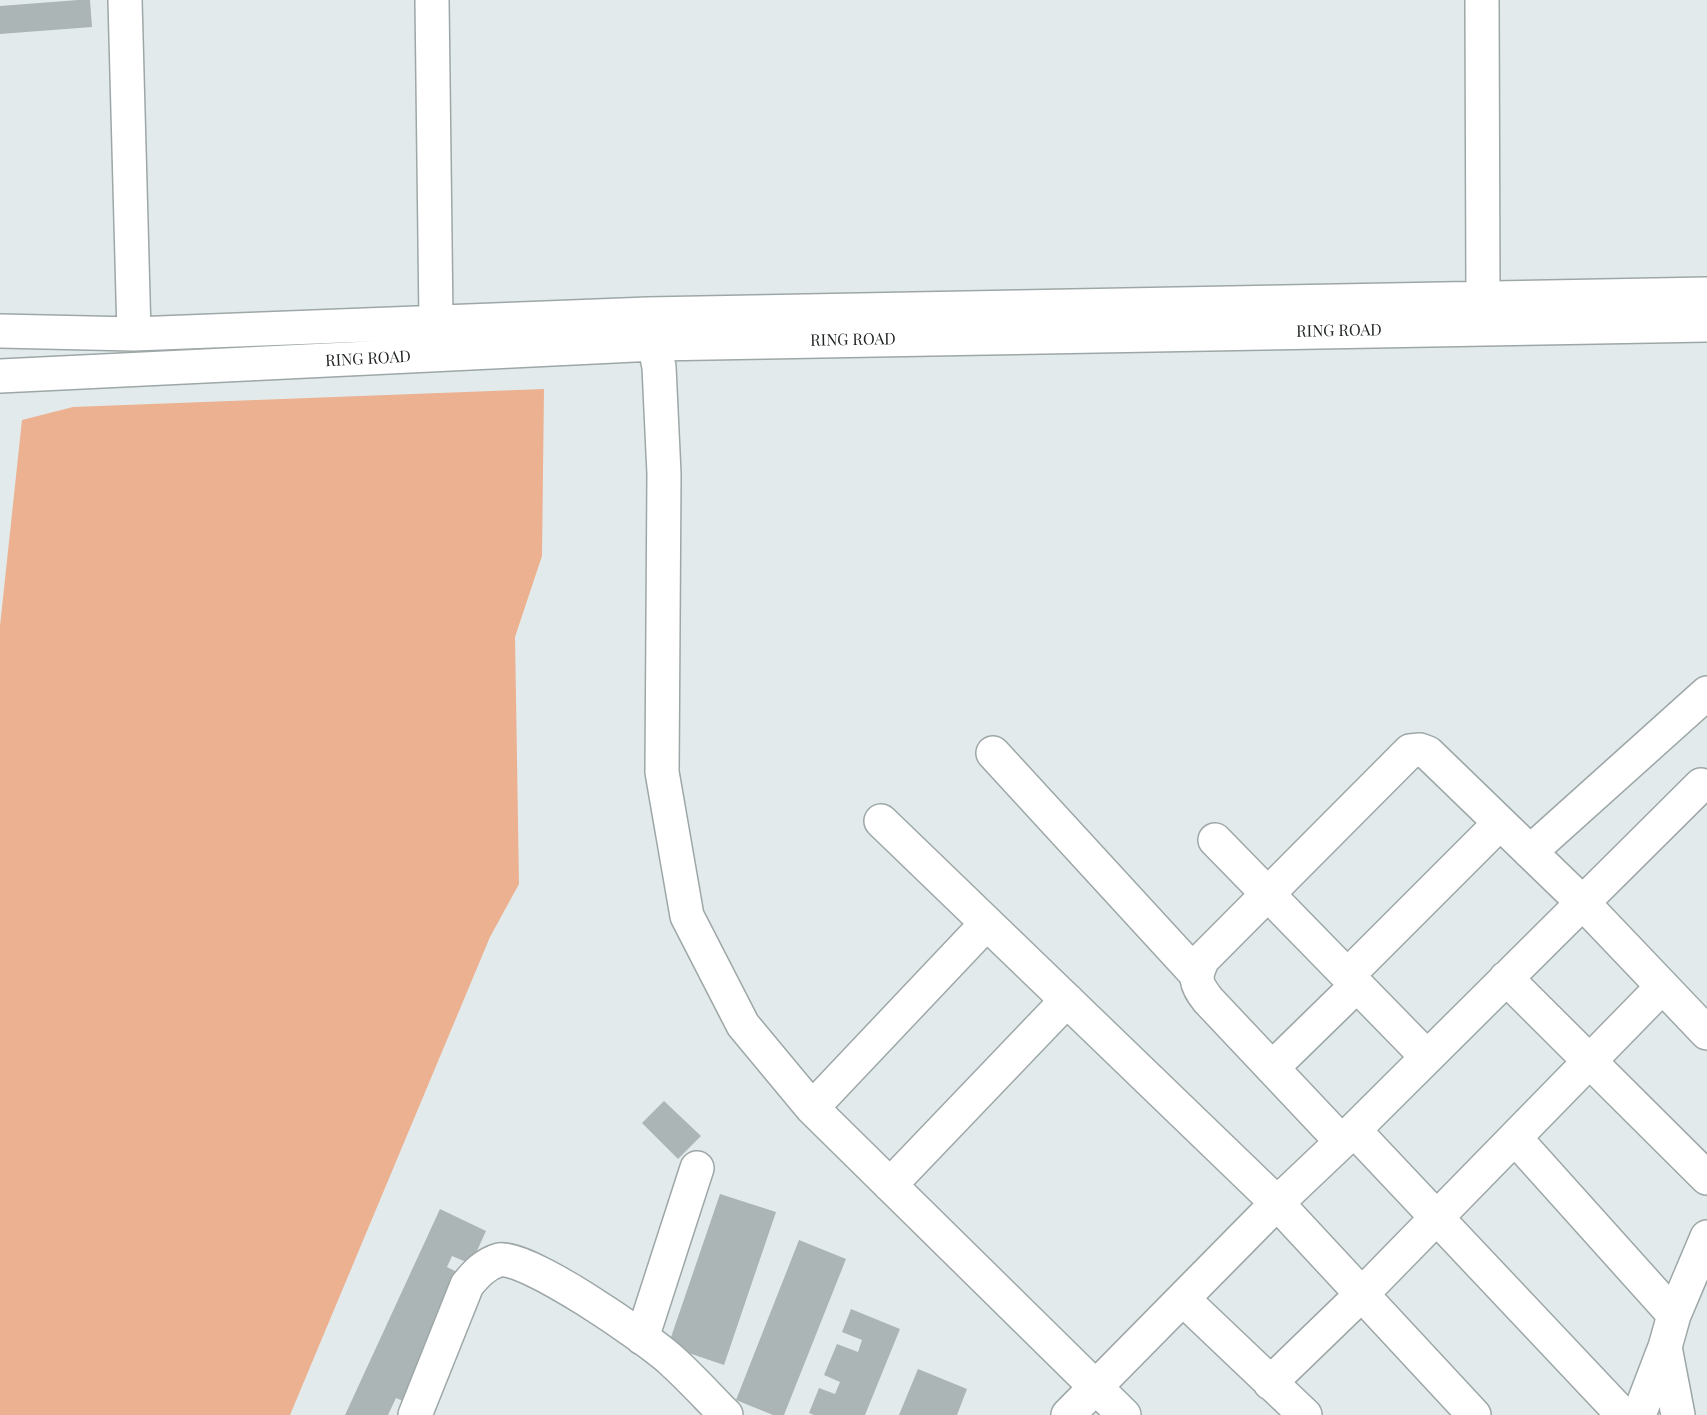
<!DOCTYPE html>
<style>
body{margin:0}
canvas{display:block;background:#e2eaeb}
</style>
<canvas width="1707" height="1415"></canvas>
<script>
const context = document.querySelector('canvas').getContext('2d');
context.lineJoin = 'round';
function fillPath(path, color) {
  context.fillStyle = color;
  context.fill(path, 'evenodd');
}
function strokePath(path, color, width, dash) {
  context.strokeStyle = color;
  context.lineWidth = width;
  context.lineCap = dash ? 'butt' : 'round';
  context.setLineDash(dash || []);
  context.stroke(path);
}
function drawText(font, color, halo, rows, align = 'center') {
  context.font = font + ' "Playfair Display",serif';
  context.lineWidth = 4.5;
  context.setLineDash([]);
  context.textBaseline = 'middle';
  context.strokeStyle = halo;
  context.fillStyle = color;
  for (const [text, x, y, turn = 0] of rows) {
    context.save();
    context.translate(x, y);
    context.rotate((+turn || 0) * Math.PI / 180);
    context.textAlign = isNaN(turn) ? turn : align;
    if (halo) context.strokeText(text, 0, 0);
    context.fillText(text, 0, 0);
    context.restore();
  }
}
const green = new Path2D(`
 M544 389 542 556 515 637 519 884 490 937 290 1415H0V626L22 420 73 407Z`);
const building = new Path2D(`
 M78 0H90L92 27 0 34V6Z
 M664 1101 701 1136 678 1159 642 1123Z
 M720 1194 776 1212 724 1365 668 1346Z
 M440 1209 486 1231 471 1264 452 1256 447 1267 465 1276 432 1328 423 1347 436 1353 412 1405 396 1398 388 1415H345Z
 M799 1240 846 1259 784 1415H773L736 1400Z
 M851 1309 900 1329 865 1415H814L809 1413 819 1388 835 1394 840 1382 824 1375 837 1344 858 1352 862 1340 842 1332Z
 M918 1369 967 1389 957 1415H899Z`);
const minor = new Path2D(`
 M125 0 134 334
 M432 0 436 321
 M1482 0 1483 298
 M650 323 659 367 664 474 662 772 687 916 743 1025 812 1108 1124 1415
 M0 331 134 334 648 314 1707 294
 M0 376 655 344 1707 325
 M993 753 1196 974
 M881 821 1277 1203 1474 1415
 M1215 840 1427 1057
 M1530 852 1707 693
 M1348 975 1500 823
 M1506 978 1707 1178
 M1272 1068 1357 985
 M812 1108 987 923
 M1354 1130 1623 1415
 M1515 1138 1674 1315
 M1341 1141 1208 1000C1195 983 1194 978 1203 959L1410 751 1420 750 1428 753 1583 903 1707 1033
 M890 1185 1067 1000
 M1183 1299 1305 1415
 M642 1338 697 1168
 M1665 1347 1678 1415
 M1270 1383 1362 1294 1662 987
 M415 1415 467 1285C476 1274 485 1264 499 1260 526 1254 648 1339 671 1360 690 1377 708 1397 726 1415
 M1068 1415 1277 1203 1354 1130 1701 785
 M1639 1415 1665 1347 1674 1315 1707 1237`);
const streetNames = [
 ["RING ROAD",1339,331,-1],
 ["RING ROAD",853,340,-1],
 ["RING ROAD",368,359,-3]
];
fillPath(green, '#ecb190');
fillPath(building, '#acb5b5');
strokePath(minor, '#9ea7a7', 36);
strokePath(minor, '#fff', 33);
drawText('16px', '#212424', '#fff', streetNames);
</script>
